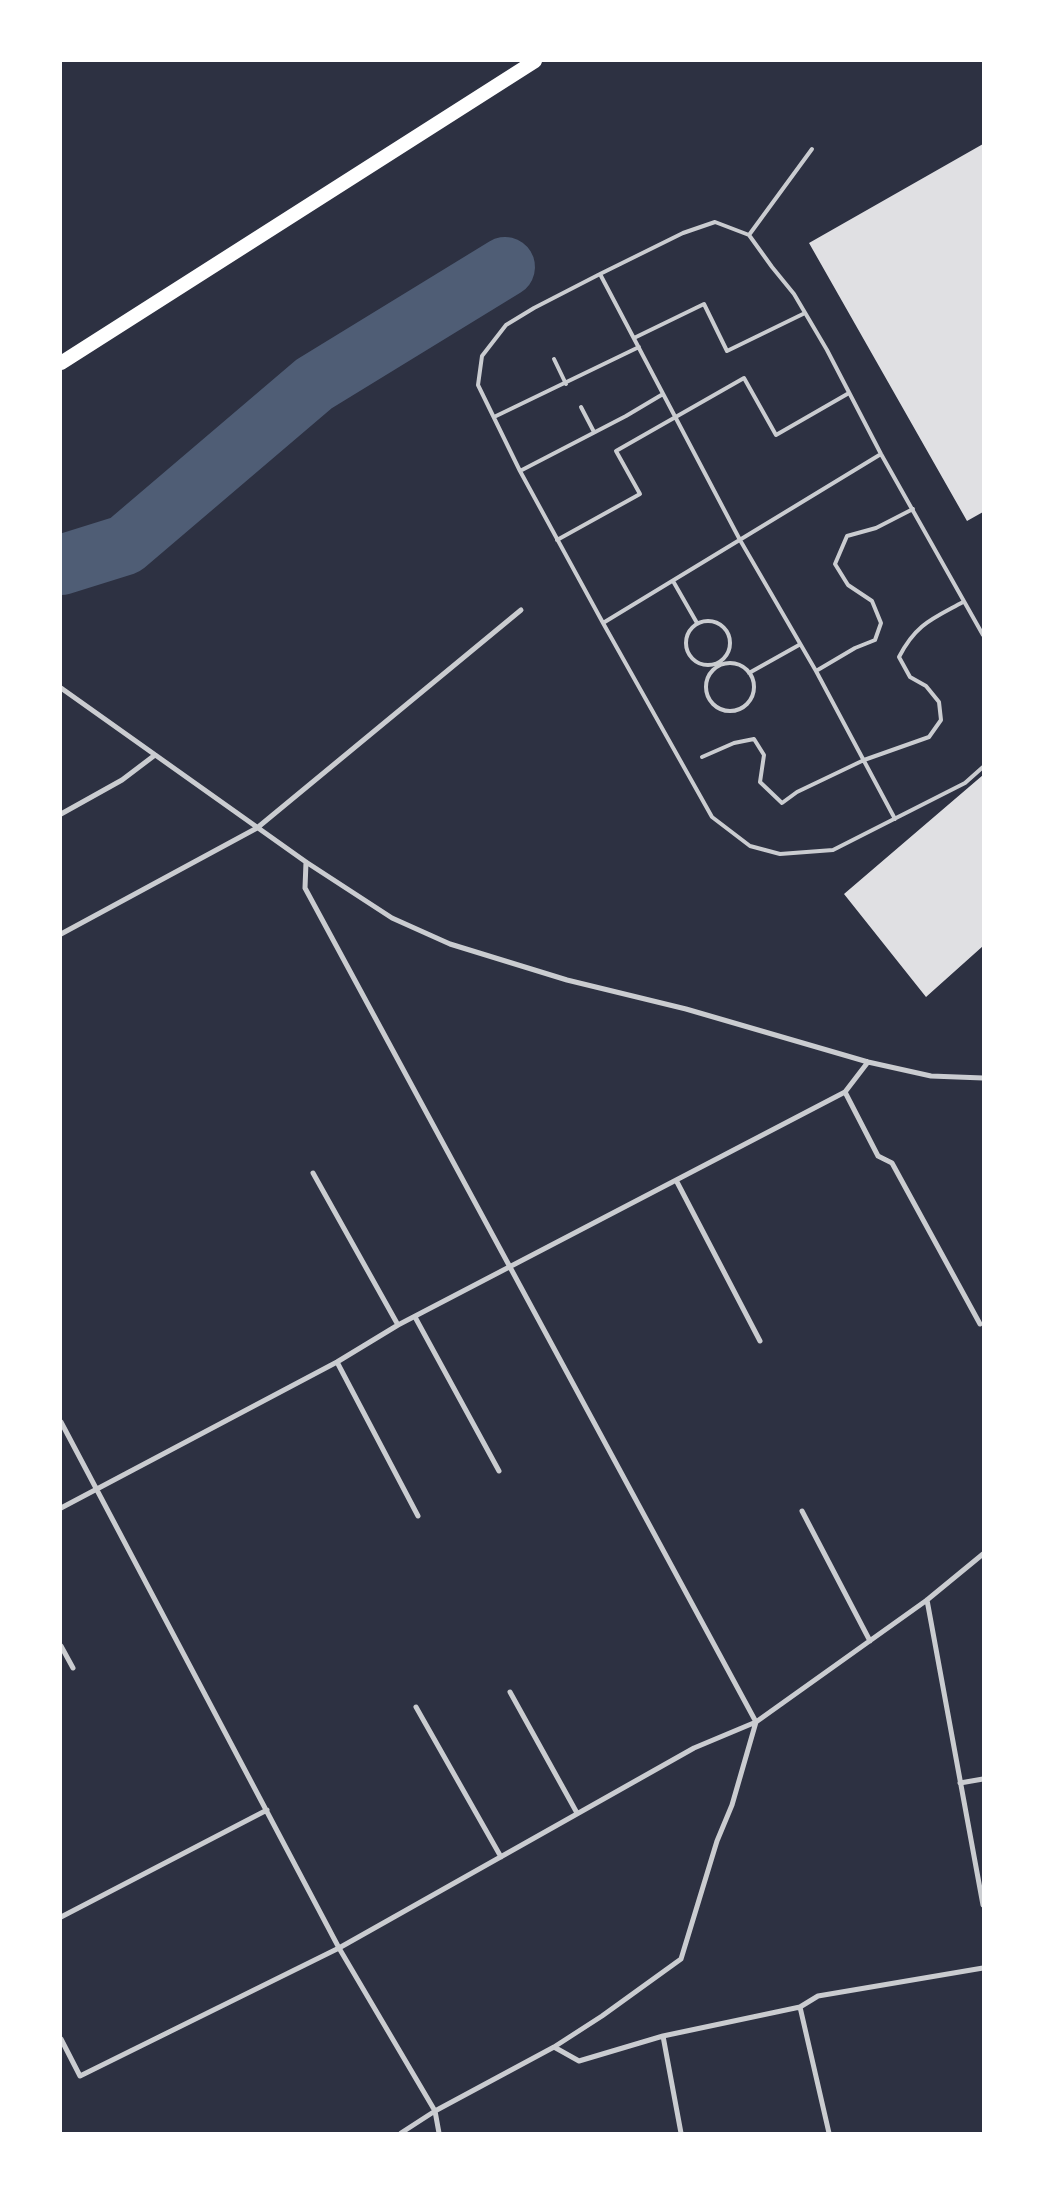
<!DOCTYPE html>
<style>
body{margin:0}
#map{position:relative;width:1044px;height:2194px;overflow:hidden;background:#2d3142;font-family:"Fira Sans",sans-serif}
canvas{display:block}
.frame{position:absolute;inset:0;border:62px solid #fff;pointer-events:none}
</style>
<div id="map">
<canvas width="1044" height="2194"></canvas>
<div class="frame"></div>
</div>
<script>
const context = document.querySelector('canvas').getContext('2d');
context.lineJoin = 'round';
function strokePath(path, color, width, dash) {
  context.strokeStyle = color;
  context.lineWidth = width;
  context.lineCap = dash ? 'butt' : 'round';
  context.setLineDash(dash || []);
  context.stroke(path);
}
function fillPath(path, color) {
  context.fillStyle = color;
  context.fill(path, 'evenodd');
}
const river = new Path2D(`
 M61 565 125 545 314 384 505 267`);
const building = new Path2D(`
 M983 144V512L967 521 809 243Z
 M983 775V946L926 997 844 894Z`);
const service = new Path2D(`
 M749 235 812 149
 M600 274 740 540 816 671 895 819
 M634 338 704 304 727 351 805 313
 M554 359 566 384
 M581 407 594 432
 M494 417 639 347
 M520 471 626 416 663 394
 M557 540 640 494 616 451 744 378 776 435 849 393
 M673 581 697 623
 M686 643a22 22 0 1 1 44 0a22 22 0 1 1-44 0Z
 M603 623 881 454
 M983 635 881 454 827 350 794 294 772 267 749 235 715 222 683 233 600 274 534 308 506 325 482 356 478 385 520 471 603 623 712 817 750 846 780 854 833 850 965 783 983 767
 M706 687a24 24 0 1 1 48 0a24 24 0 1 1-48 0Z
 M816 671 855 648 875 640 881 623 872 601 848 585 835 564 847 536 876 528 913 509
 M749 673 799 645
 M702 757 734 743 754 739 764 755 760 782 782 803 797 792 864 760 929 737 941 720 939 702 926 686 910 677 899 657C916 624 932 619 963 602`);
const minor = new Path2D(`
 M61 688 306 862 392 918 450 944 567 980 686 1009 868 1062 931 1076 983 1078
 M61 814 122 780 155 755
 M306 862 305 888 756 1722 732 1805 717 1841 681 1959 602 2016 554 2047 435 2111 401 2133
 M61 934 257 828 521 610
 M845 1092 878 1156 892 1163 980 1324
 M313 1173 398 1325
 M676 1180 760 1341
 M415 1317 499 1471
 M337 1362 418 1516
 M61 1422 339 1948 435 2111 439 2133
 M61 1508 337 1362 398 1325 845 1092 868 1062
 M802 1511 870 1641
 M927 1600 983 1905
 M61 1646 73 1668
 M510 1692 577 1813
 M416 1707 501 1857
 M960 1783 983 1779
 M61 1917 267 1810
 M800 2007 829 2133
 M663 2036 681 2133
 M61 2039 80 2076 339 1948 694 1748 756 1722 927 1600 983 1554
 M554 2047 579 2061 663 2036 800 2007 818 1996 983 1968`);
const trunk = new Path2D(`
 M61 363 535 61`);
strokePath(river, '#4f5d75', 60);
fillPath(building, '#e0e0e3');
strokePath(service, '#caccd0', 4);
strokePath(minor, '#caccd0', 5);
strokePath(trunk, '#fff', 14);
</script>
